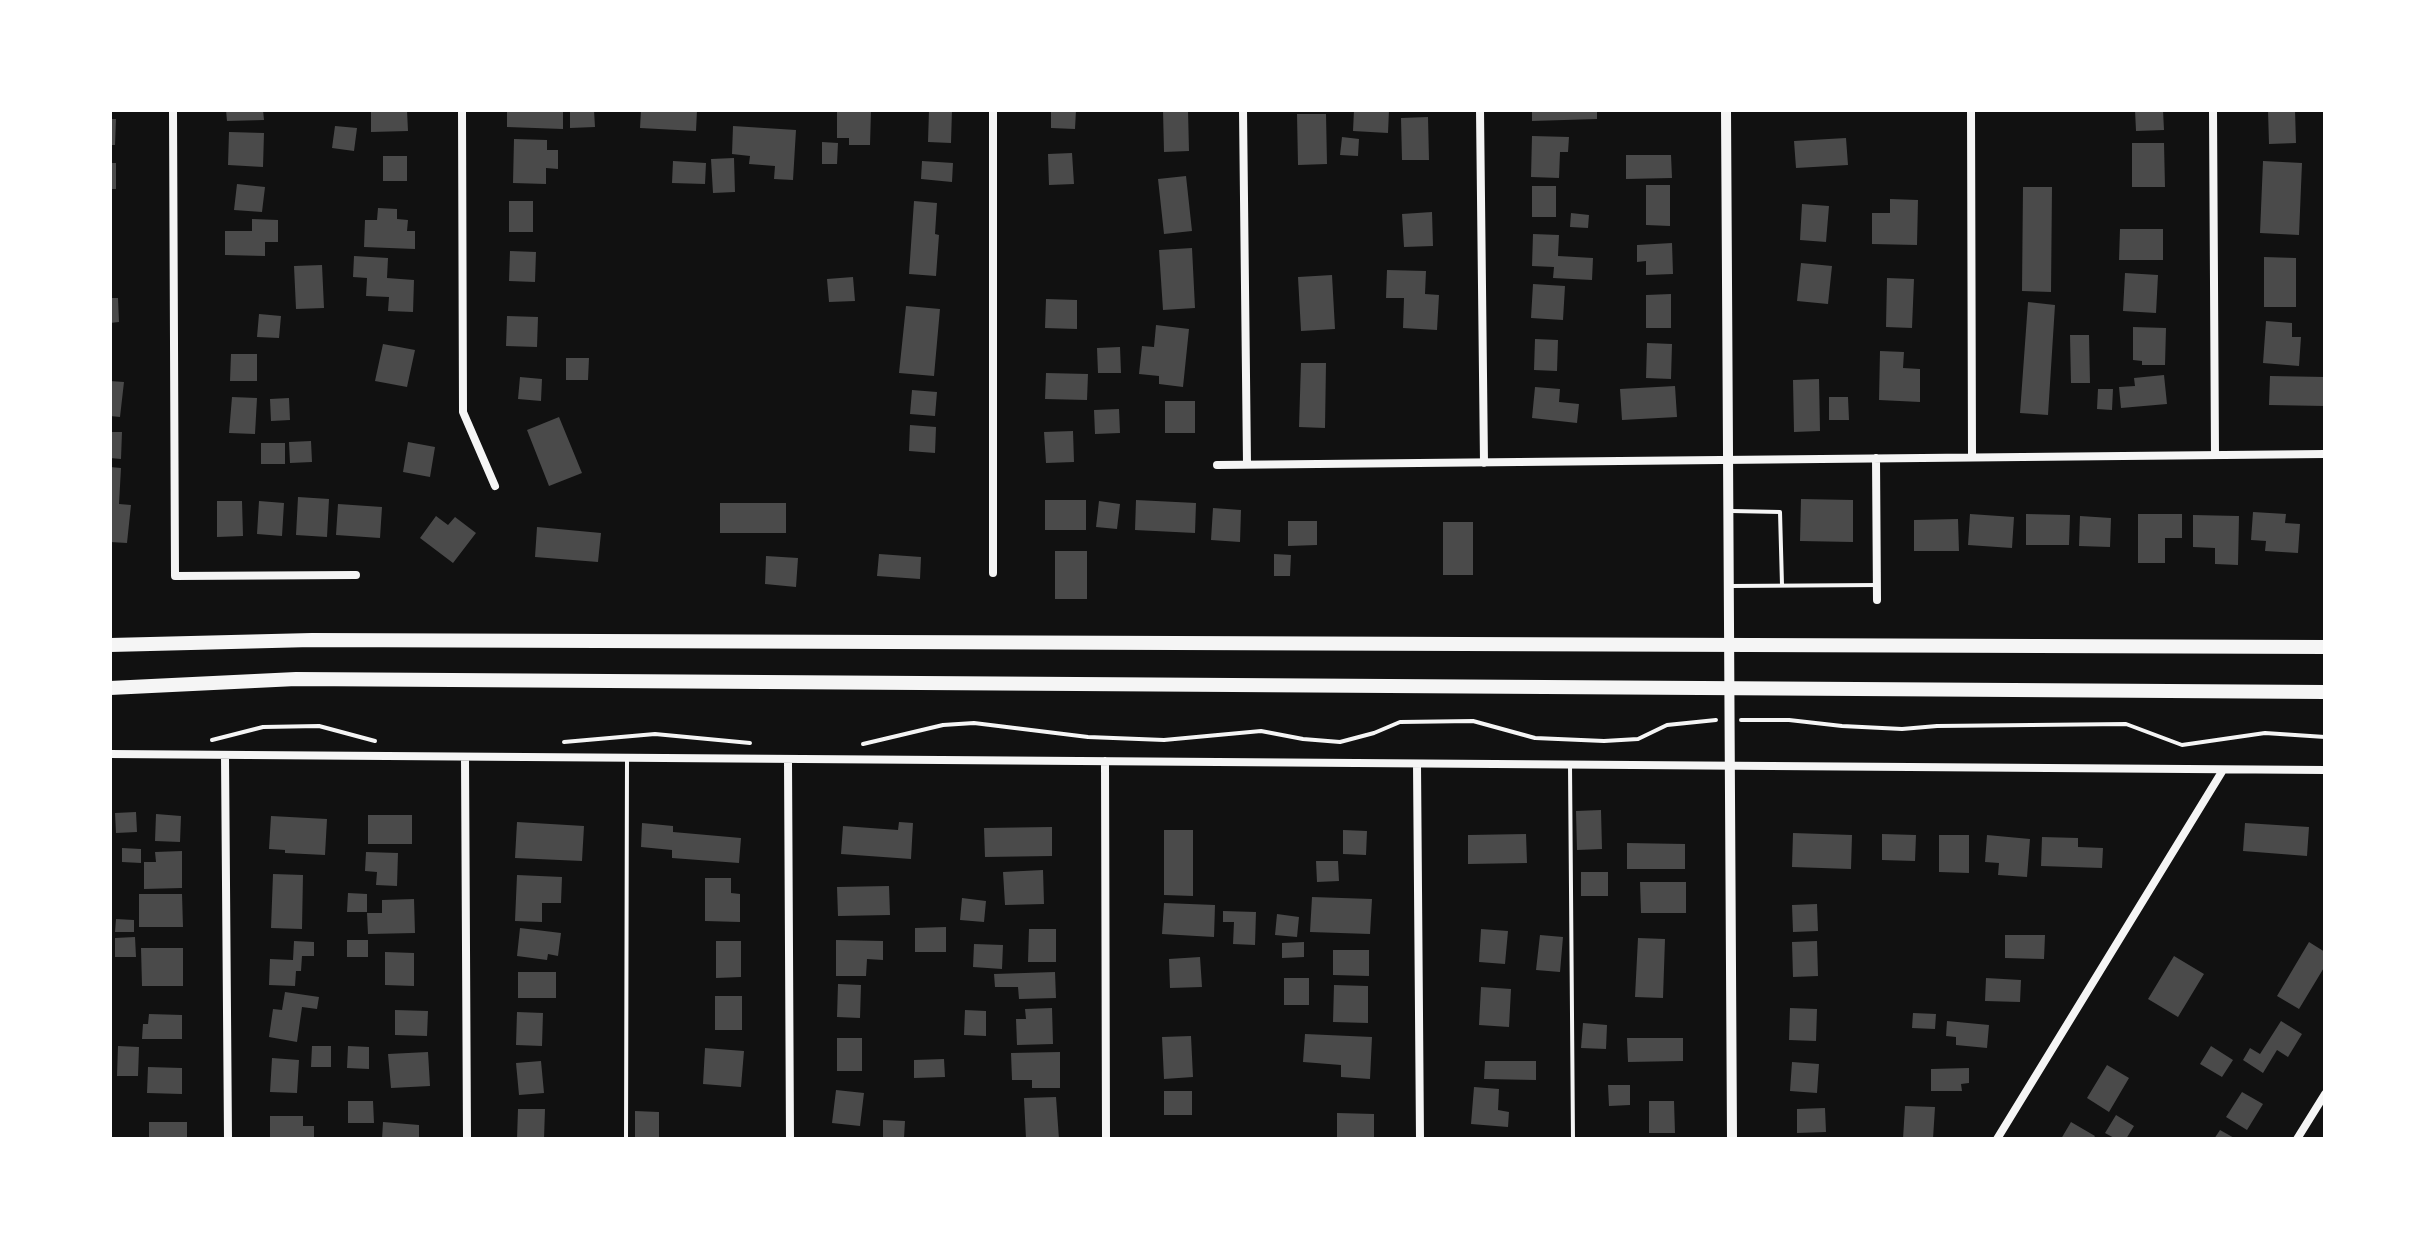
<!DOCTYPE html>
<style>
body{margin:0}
#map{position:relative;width:2435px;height:1249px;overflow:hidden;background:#111;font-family:Manrope,sans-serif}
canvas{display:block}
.frame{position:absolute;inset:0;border:112px solid #fff;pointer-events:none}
</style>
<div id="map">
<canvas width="2435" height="1249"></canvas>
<div class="frame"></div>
</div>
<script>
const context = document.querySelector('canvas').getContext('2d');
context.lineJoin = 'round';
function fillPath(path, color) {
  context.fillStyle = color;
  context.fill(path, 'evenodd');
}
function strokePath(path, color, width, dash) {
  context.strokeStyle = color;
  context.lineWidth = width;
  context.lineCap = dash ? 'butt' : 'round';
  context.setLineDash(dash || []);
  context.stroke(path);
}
const building = new Path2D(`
 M226 110H263L264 120 227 121Z
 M371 110H407L408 131 371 132Z
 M507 110H563V129L507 127Z
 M570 110H594L595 127 570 128Z
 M641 110H697L696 131 640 128Z
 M837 110 871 111 870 145H849V138H837Z
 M929 110H952L951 143 928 142Z
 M1051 110H1076L1075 129 1051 128Z
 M1163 110H1188L1189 151 1164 152Z
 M1354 110H1389L1388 133 1353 131Z
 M1532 110H1597V119L1532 121Z
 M2135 110H2163L2164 130 2136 131Z
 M2268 110H2295L2296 143 2269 144Z
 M1297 114H1326L1327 164 1298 165Z
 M1428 117 1429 160H1402L1401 118Z
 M110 119H116L115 145H110Z
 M335 126 357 128 354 151 332 148Z
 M733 126 796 130 793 180 774 179 775 166 749 164 750 156 732 154Z
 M229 132 264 133 263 167 228 165Z
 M1532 136 1569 137 1568 152H1560L1559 178 1531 177Z
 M1342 137 1359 139 1358 156 1340 155Z
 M1846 138 1848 165 1796 168 1794 141Z
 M514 139 547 140V150H558V169L546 168V184L513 183Z
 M822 142 838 143 837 164H822Z
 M2132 143H2164L2165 187H2132Z
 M1072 153 1074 184 1049 185 1048 154Z
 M1626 155H1671L1672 178 1626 179Z
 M383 156H407V181H383Z
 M734 158 735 192 713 193 711 159Z
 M673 161 706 163 705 184 672 183Z
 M922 161 953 163 952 182 921 179Z
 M2263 161 2302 163 2299 235 2260 233Z
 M110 163H116V189H110Z
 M1186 176 1192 231 1164 234 1158 179Z
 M237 184 265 187 262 212 234 210Z
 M1646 185H1670V226L1646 225Z
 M1532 186H1556V217H1532Z
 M2023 187H2052L2051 292 2022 291Z
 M1890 199 1918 200 1917 245 1872 244V213H1890Z
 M509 201H533V232H509Z
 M914 201 937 203 935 234 939 235 936 276 909 274Z
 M1802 204 1829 206 1826 242 1800 240Z
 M378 208 397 209V219L408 220 407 231H415V249L364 247 365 220H377Z
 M1432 212 1433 246 1404 247 1402 214Z
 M1571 213 1589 215 1588 228 1570 227Z
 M252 219 278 220V242H265V256L225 255V231H252Z
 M2120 229H2163V260H2119Z
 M1533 234 1559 235 1558 256 1593 258 1592 280 1553 278 1554 267 1532 266Z
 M1672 243 1673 274 1646 275V261L1637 262V245Z
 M1192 248 1195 308 1163 310 1159 250Z
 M510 251 536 252 535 282 509 281Z
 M354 256 388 258 387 278 414 280 413 312 388 311 389 297 366 296 367 278 353 277Z
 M2264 257 2296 258V307H2264Z
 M1801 263 1832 266 1828 304 1797 301Z
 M322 265 324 308 296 309 294 266Z
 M1387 270 1426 271 1425 294 1439 295 1437 330 1403 328 1404 298H1386Z
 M2125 273 2158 275 2156 313 2123 311Z
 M1332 275 1335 329 1301 331 1298 277Z
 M853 277 855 301 829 302 827 279Z
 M1887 278 1914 279 1912 328 1886 327Z
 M1533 284 1565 286 1563 320 1531 318Z
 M1671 294V328H1646V295Z
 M110 298H118L119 322 110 323Z
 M1046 299 1077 300V329L1045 328Z
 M2028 302 2055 305 2048 415 2020 413Z
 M906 306 940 309 934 376 899 373Z
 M259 314 281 316 279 338 257 337Z
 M507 316 538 317 537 347 506 346Z
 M2266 321 2292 323V337H2301L2299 366 2263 363Z
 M1156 325 1189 329 1183 387 1159 384V376L1139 374 1142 346 1154 347Z
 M2133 327 2166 328 2165 365H2142V361L2133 360Z
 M2070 335H2089L2090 383H2071Z
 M1535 339 1558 340 1557 371 1534 370Z
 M1647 343 1672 344 1671 379 1646 378Z
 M383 344 415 350 407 387 375 381Z
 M1120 347 1121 373H1098L1097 348Z
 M1880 351 1904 352 1903 368 1920 369V402L1879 400Z
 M231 354H257V381H230Z
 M566 358H589L588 380H566Z
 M1301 363H1326L1325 428 1299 427Z
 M1046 373 1088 374 1087 400 1045 399Z
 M2164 375 2167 404 2121 408 2119 387 2135 386 2134 378Z
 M2270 376 2325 377V406L2269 405Z
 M520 377 542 379 541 401 518 399Z
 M1819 379 1820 431 1794 432 1793 380Z
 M110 381 124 382 120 417 110 416Z
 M1675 386 1677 417 1622 420 1620 389Z
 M1535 387 1560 389 1559 402 1579 404 1577 423 1532 418Z
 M2098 389H2113L2112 410 2097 409Z
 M912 390 937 392 935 416 910 414Z
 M232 397 257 398 255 434 229 433Z
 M1829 397H1848L1849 420H1829Z
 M289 398 290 420 271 421 270 399Z
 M1165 401H1195V433H1165Z
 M1119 409 1120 433 1095 434 1094 410Z
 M559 417 582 473 549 486 527 430Z
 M910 425 936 427 935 453 909 451Z
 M1073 431 1074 462 1046 463 1044 432Z
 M110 432H122L121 459 110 458Z
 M311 441 312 462 290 463 289 442Z
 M408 442 435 447 430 477 403 472Z
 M261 443H285V464H261Z
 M110 467 121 468 119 504 131 505 127 543 110 542Z
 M298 497 329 499 327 537 296 535Z
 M1801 499 1853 500V542L1800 541Z
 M1045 500H1086V530H1045Z
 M1136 500 1196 503 1195 533 1135 530Z
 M217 501H242L243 536 217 537Z
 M259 501 284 503 282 536 257 534Z
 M1099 501 1120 504 1117 529 1096 527Z
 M720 503H786V533H720Z
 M338 504 382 507 380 538 336 535Z
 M1213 508 1241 510 1240 542 1211 540Z
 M2253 512 2286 514 2285 523 2300 524 2298 553 2265 551 2266 541 2251 540Z
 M1970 514 2014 517 2012 548 1968 545Z
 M2026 514 2070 515 2069 545H2026Z
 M2138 514H2182V538H2165V563H2138Z
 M2193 515 2239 516 2238 565 2215 564V548L2193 547Z
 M436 516 448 525 455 517 476 533 453 563 420 538Z
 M2080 516 2111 518 2110 547 2079 546Z
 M1958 519 1959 551H1914V520Z
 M1288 521H1317V545L1288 546Z
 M1443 522H1473V575H1443Z
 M537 527 601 533 598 562 535 557Z
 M1055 551H1087V599H1055Z
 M879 554 921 557 920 579 877 576Z
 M1274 554 1291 555 1290 576H1274Z
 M766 556 798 558 796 587 765 584Z
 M1601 810 1602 849 1577 850 1576 811Z
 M136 812 137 832 116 833 115 813Z
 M156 814 181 816 180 842 155 841Z
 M368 815H412V844H368Z
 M271 816 327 819 325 855 285 853V850L269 849Z
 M517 822 584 826 582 861 515 858Z
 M899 822 913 823 911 859 841 854 843 826 898 830Z
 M642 823 673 826V832L741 838 739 863 672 858V850L641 847Z
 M2245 823 2309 827 2307 856 2243 851Z
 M1052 827V856L985 857 984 828Z
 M1164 830H1193V896L1164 895Z
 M1343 830 1367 831 1366 855 1343 854Z
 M1793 833 1852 835 1851 869 1792 867Z
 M1526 834 1527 863 1468 864V835Z
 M1882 834 1916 835 1915 861 1882 860Z
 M1939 835H1969V873L1939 872Z
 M1987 835 2030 839 2027 877 1998 875 1999 863 1985 862Z
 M2042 837 2078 838V847L2103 848 2102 868 2041 866Z
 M1627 843 1685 844V869H1627Z
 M122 848 141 849V863L122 862Z
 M182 851V888L144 889V862H156L155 852Z
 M366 852 398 853 397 886 376 885 377 872 365 871Z
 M1316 861H1338L1339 881 1317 882Z
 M1043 870 1044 904 1005 905 1003 872Z
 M1581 872H1608V896H1581Z
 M273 874 303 875 302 929 271 928Z
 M517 875 562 877 561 903H542V922L515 921Z
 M705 878H731V893L740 894V922L705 921Z
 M1640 882H1686V913H1641Z
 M889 886 890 915 838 916 837 887Z
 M348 893 367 894V912H347Z
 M139 894H182L183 927H139Z
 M1312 897 1372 899 1370 934 1310 932Z
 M962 898 986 901 984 922 960 920Z
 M414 899 415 933 368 934 367 913H382V900Z
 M1164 903 1215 905 1214 937 1162 934Z
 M1817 904 1818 931 1793 932 1792 905Z
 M1223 911 1256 912 1255 945 1233 944 1234 922H1223Z
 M1277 914 1299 917 1297 937 1275 935Z
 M116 919 134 920V932H115Z
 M946 927V952H915V928Z
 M520 928 561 933 558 956 548 954 547 960 517 956Z
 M1029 929H1056V962H1028Z
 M1481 929 1508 931 1505 964 1479 962Z
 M1540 935 1563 937 1560 972 1536 970Z
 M2005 935H2045L2044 959 2005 958Z
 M135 937 136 957H115V938Z
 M1638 938 1665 939 1663 998 1635 997Z
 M347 940H368V957H347Z
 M836 940 883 941V960L867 959 866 976H836Z
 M294 941 314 942V956H302L301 971H296L295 986 269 985 270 959 293 960Z
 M716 941H741V977L716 978Z
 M1817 941 1818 976 1793 977 1792 942Z
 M1304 942V957L1282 958V943Z
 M2309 942 2325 952V966L2299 1009 2277 996Z
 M974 944 1003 945 1002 969 973 967Z
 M141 948H183V986H142Z
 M1333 950H1369V976L1333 975Z
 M385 952 414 953V986L385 985Z
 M2174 956 2204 974 2178 1017 2148 999Z
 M1200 957 1202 987 1170 988 1169 959Z
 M518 972H556V998H518Z
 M1055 972 1056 998 1019 999 1018 987H995L994 974Z
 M1284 978H1309V1005H1284Z
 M1986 978 2021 980 2020 1002 1985 1001Z
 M838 984 861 985 860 1018 837 1017Z
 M1334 985 1368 986V1023L1333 1022Z
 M1481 987 1511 989 1509 1027 1479 1025Z
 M285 992 319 997 317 1009 302 1007 297 1042 269 1037 273 1009 282 1010Z
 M715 996H742V1030H715Z
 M1052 1008 1053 1044 1017 1045 1016 1019H1026L1025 1009Z
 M1790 1008 1817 1009 1816 1041 1789 1040Z
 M395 1010 428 1011 427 1036 395 1035Z
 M965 1010 986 1011V1036L964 1035Z
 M517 1012 543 1013 542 1046 516 1045Z
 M1913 1013 1936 1014 1935 1029 1912 1028Z
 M149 1014 182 1015V1039H142L143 1024H148Z
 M1947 1021 1989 1025 1987 1048 1956 1045V1037L1946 1036Z
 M2281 1021 2302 1034 2288 1057 2277 1050 2263 1073 2243 1060 2250 1048 2260 1054Z
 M1583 1023 1607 1025 1606 1049 1581 1048Z
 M1305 1034 1372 1037 1370 1079 1341 1077V1065L1303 1062Z
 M1191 1036 1193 1077 1164 1079 1162 1037Z
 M837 1038H862V1071H837Z
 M1627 1038H1683V1061L1628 1062Z
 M118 1046 139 1047 138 1076H117Z
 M312 1046H331V1067H311Z
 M348 1046 369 1047V1069L347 1068Z
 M2211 1046 2233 1060 2222 1077 2200 1064Z
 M705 1048 744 1051 741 1087 703 1084Z
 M428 1052 430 1086 391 1088 388 1054Z
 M1060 1052V1088H1032V1080H1012L1011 1053Z
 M272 1058 299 1060 297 1093 270 1092Z
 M944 1059 945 1077 914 1078V1060Z
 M541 1061 544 1093 519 1095 516 1063Z
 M1485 1061H1536V1080L1484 1079Z
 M1792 1062 1819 1064 1817 1093 1790 1091Z
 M2107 1065 2129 1078 2109 1112 2087 1098Z
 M148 1067 182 1068V1094L147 1093Z
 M1969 1068V1083L1961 1084 1962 1091H1931V1069Z
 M1608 1085H1630V1105L1609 1106Z
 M1474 1087 1499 1089 1498 1110 1509 1112 1508 1127 1471 1124Z
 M836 1090 864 1093 860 1126 832 1123Z
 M1164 1091H1192V1115H1164Z
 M2242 1092 2263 1104 2247 1130 2226 1117Z
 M1056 1097 1059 1139H1026L1024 1098Z
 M348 1101H373L374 1123H348Z
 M1649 1101H1674L1675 1133H1649Z
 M1905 1106 1935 1107 1933 1139H1903Z
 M1825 1108 1826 1132 1797 1133V1109Z
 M518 1109H545L544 1139H517Z
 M635 1111 659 1112V1139H635Z
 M1337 1113 1374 1114V1139H1337Z
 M2116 1115 2134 1126 2126 1139H2116L2105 1133Z
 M270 1116H303V1126H314V1139H270Z
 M883 1120 905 1121 904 1138 883 1137Z
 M149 1122H187V1139H149Z
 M383 1122 419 1125V1139H382Z
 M2071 1122 2095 1136 2093 1139H2061Z
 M2220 1130 2236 1139H2214Z`);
const path = new Path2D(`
 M1741 720H1789L1842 726 1902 729 1937 726 2126 724 2182 745 2265 733 2325 737
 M212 740 263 727 319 726 375 741
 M564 742 655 734 750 743
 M863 744 943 725 974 723 1088 737 1164 740 1261 731 1303 739 1340 742 1374 733 1400 722 1473 721 1535 738 1604 741 1638 739 1667 725 1716 720`);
const service = new Path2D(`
 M1732 511 1780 512 1782 585
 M1731 586 1877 585
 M1570 765 1573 1139
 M626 1139 627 759`);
const minor = new Path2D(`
 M173 110 175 576 356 575
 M462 110 463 412 495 486
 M993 110V573
 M1243 110 1247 464
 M1480 110 1484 463
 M1971 110 1972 455
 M2213 110 2215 455
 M1876 458 1877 600
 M1217 465 2325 454
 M110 754 2325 770
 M225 756 228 1139
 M465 758 467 1139
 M788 760 790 1139
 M1105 761 1106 1139
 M1417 764 1420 1139
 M1997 1139 2223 770
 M2297 1139 2325 1094`);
const tertiary = new Path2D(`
 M1726 110 1732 1139`);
const trunk = new Path2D(`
 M110 645 312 640 2325 647
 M110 688 296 679 2325 692`);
fillPath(building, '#4a4a4a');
strokePath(path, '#f5f5f5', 4);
strokePath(service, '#f5f5f5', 4);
strokePath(minor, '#f5f5f5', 8);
strokePath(tertiary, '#f5f5f5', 10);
strokePath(trunk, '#f5f5f5', 14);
</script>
